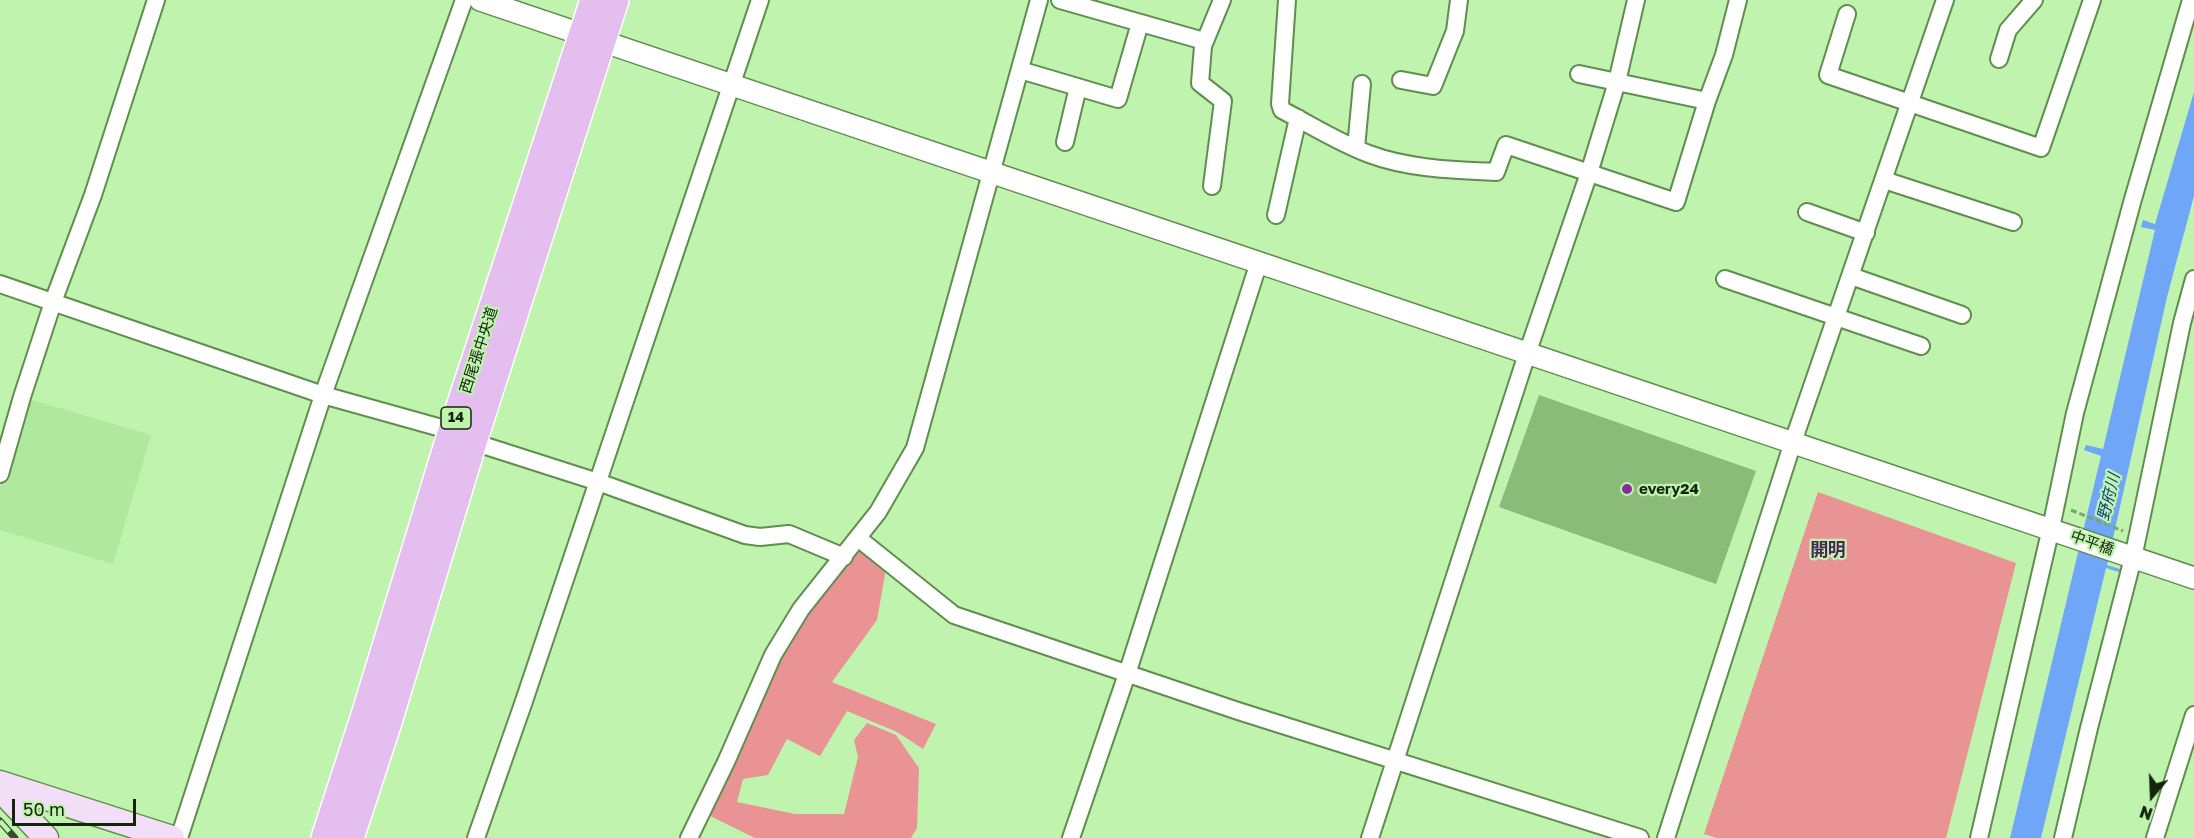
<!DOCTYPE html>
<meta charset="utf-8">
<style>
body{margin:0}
#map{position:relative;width:2194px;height:838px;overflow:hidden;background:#bff3ae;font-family:"Golos Text",sans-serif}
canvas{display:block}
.north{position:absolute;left:2122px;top:766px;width:60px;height:60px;-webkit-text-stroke:4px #bff3ae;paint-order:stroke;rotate:199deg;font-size:16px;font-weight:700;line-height:24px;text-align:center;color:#13260c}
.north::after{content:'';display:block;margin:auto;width:21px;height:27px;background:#13260c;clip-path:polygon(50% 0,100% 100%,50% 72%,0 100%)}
.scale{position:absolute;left:12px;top:799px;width:124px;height:27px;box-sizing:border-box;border:3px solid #13260c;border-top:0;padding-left:8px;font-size:18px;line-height:21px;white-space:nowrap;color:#13260c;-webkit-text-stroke:4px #bff3ae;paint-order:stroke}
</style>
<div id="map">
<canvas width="2194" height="838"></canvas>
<div class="north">N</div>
<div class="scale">50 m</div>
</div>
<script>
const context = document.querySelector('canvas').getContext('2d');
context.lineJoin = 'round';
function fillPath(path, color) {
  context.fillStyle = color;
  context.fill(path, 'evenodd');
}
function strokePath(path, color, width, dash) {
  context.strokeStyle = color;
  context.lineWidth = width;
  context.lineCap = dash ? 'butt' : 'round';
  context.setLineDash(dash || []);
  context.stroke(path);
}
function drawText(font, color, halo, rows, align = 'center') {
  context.font = font + ' "Golos Text","Noto Sans JP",sans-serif';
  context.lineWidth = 4.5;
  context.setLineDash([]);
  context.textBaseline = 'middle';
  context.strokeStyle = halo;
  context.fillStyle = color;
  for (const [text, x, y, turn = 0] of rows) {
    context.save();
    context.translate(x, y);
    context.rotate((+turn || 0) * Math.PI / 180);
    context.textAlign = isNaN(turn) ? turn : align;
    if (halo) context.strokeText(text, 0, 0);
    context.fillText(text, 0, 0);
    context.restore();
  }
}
const built = new Path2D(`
 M22 397 151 435 113 564 0 530V469Z`);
const green = new Path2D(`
 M1818 492 2016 563 1946 838H1717L1704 834Z
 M858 538 887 563 877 620 832 682 936 724 923 749 897 732 847 711 820 756 787 739 768 775 743 779 737 802 795 814H844L858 757 854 740 867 723 896 735 919 768 917 828 911 838H755L702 812 773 655Z`);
const water = new Path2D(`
 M2194 92V196L2167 297 2107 565 2123 570 2122 573 2106 568 2041 838H2010L2101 456 2084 450 2086 445 2103 449 2155 230 2141 227 2143 220 2155 224Z`);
const building = new Path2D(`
 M1539 395 1756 471 1716 584 1499 507Z`);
const path = new Path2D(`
 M2071 510 2123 531`);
const minor = new Path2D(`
 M1060 0 1204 41
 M1287 0 1280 104 1282 110C1311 125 1339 143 1369 154 1409 169 1454 170 1496 172L1506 145 1676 202 1707 101 1724 55 1738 0
 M1847 14 1828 75 2041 148 2092 0
 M1999 59 2008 30 2034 0
 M1020 70 1118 99 1140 23
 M1579 74 1707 101
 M1401 80 1433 86 1455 31 1459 0
 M1065 142 1078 87
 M1356 148 1362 84
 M1884 180 2013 222
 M1212 186 1223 101 1200 83 1203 46 1222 0
 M1807 212 1866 233
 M1276 215 1298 118
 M1851 276 1962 315
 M1725 279 1921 346
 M0 284 323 395 452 431
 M473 442 598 482 745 535 760 537 789 534 844 557
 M0 474 22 397 53 302 93 195 156 0
 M858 538 954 615 1238 711 1640 838
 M179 838 323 395 464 0
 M476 838 523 704 760 0
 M689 838 726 762 773 655 801 609 878 512 915 448 1039 0
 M1071 838 1127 674 1259 262
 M1370 838 1527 354 1589 173 1617 82 1636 0
 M1666 838 1793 442 1945 0
 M1979 838 2051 528 2075 413 2133 199 2191 0
 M2063 838 2089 728 2133 558 2182 323 2194 279
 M2155 838 2194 715`);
const tertiary = new Path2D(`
 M480 0 2194 578`);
const secondary = new Path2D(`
 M0 783 172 838
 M0 789 46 838`);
const primary = new Path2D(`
 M325 838 365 715 452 431 594 0
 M350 838 388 722 473 442 615 0`);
const rail = new Path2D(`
 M0 821 15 838`);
const markers = [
 [1627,489,6,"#842e9c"]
];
const shields = [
 [456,418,30]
];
const shieldNames = [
 ["14",456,418]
];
const streetNames = [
 ["西尾張中央道",479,350,-72],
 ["中平橋",2092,543,20]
];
const poiNames = [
 ["every24",1639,489]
];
const waterNames = [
 ["野府川",2109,497,-76]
];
const quarterNames = [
 ["開明",1828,550]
];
fillPath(built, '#b0e89e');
fillPath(green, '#ea9395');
fillPath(water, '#70a6f7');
fillPath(building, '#8abb79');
strokePath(minor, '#5f8e4e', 20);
strokePath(tertiary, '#5f8e4e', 24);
strokePath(secondary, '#5f8e4e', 27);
strokePath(primary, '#fff', 30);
strokePath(path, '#7ca46f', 3, [6, 3]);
strokePath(minor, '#fff', 16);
strokePath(tertiary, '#fff', 21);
strokePath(secondary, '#f2dff7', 24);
strokePath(primary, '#e4beef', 27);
strokePath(rail, '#344d2b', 7);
strokePath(rail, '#bff3ae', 4.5, [14]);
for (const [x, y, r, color] of markers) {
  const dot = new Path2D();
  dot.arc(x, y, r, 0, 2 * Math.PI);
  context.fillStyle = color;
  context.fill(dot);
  strokePath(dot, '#bff3ae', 2);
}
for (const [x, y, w] of shields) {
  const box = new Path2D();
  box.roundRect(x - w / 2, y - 11, w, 22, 4.5);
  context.fillStyle = '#bff3ae';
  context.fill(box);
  strokePath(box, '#13260c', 1.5);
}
drawText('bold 14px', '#13260c', null, shieldNames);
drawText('15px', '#13260c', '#bff3ae', streetNames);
drawText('bold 15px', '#13260c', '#bff3ae', poiNames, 'left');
drawText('italic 16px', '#0d4087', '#bff3ae', waterNames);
drawText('bold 18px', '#4e2459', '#bff3ae', quarterNames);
</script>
